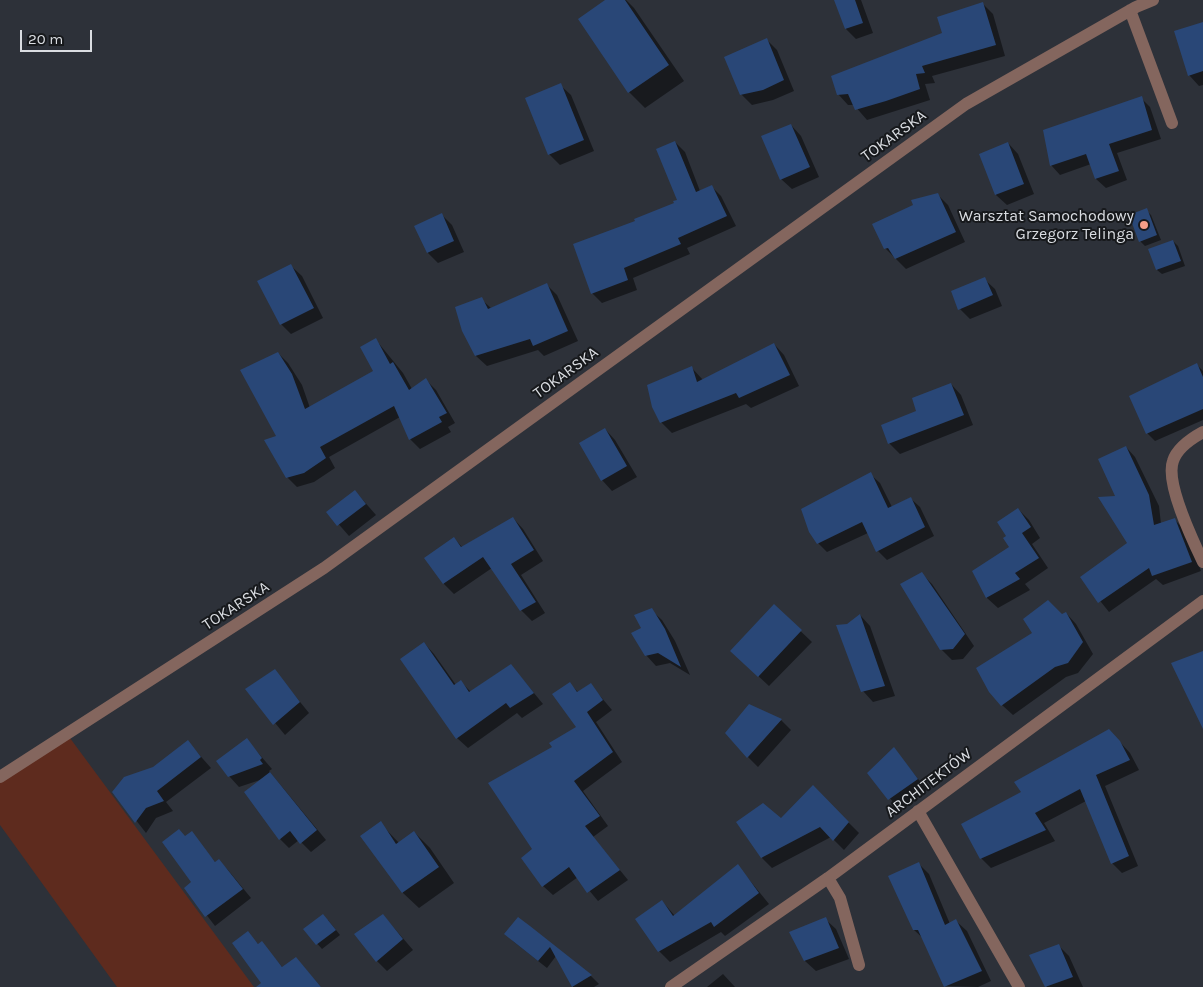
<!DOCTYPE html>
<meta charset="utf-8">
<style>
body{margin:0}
#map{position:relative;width:1203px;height:987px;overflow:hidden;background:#2d3139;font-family:Karla,sans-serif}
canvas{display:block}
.scale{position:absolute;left:20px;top:30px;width:72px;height:22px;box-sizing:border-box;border:2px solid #dadde2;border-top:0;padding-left:6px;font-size:15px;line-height:18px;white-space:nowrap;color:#dadde2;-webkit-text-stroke:4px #17191c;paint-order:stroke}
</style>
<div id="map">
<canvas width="1203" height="987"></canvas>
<div class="scale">20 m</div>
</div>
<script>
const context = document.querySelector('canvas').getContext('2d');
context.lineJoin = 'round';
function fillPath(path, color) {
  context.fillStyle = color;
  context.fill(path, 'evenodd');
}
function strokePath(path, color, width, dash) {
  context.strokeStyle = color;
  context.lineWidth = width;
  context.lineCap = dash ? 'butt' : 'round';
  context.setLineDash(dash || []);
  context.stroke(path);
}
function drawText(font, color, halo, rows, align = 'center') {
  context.font = font + ' Karla,sans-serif';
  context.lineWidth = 4;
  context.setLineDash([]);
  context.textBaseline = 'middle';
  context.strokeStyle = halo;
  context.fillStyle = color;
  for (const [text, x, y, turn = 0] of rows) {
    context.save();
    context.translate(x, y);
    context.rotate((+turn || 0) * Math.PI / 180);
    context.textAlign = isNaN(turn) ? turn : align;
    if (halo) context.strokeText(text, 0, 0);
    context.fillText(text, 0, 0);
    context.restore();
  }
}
const green = new Path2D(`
 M67 734 254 987H117L0 825V776Z`);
const shadow = new Path2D(`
 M608 0H626L634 8 684 81 645 108 629 92Z
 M836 0H861L873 33 856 39 846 29Z
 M983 4 993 14 1005 56 932 76 935 83 925 84 930 100 867 120 854 105H848L838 94 944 33Z
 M1203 23V85L1199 86 1189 75Z
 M767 40 777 50 794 91 773 100 752 105 741 94Z
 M560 85 571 95 594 151 560 165 549 154Z
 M1141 98 1150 107 1161 139 1117 153 1127 180 1106 188 1096 179 1091 164 1060 175 1051 165Z
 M791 125 801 136 819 177 792 189 781 179Z
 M675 142 685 152 700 191 711 186 721 196 736 226 687 248 690 254 633 278 637 290 602 303 592 293 637 222 675 204 679 200Z
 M1008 143 1018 154 1034 194 1007 205 996 195Z
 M938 195 948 205 965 242 906 269 885 248Z
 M1146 210 1151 215 1161 240 1145 246 1140 241Z
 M441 214 452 225 464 252 438 263 428 253 416 226Z
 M1173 241 1178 246 1185 266 1162 274 1157 270Z
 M291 266 302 276 323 318 291 334 281 324Z
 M984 279 995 289 1002 306 970 319 960 309Z
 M547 285 557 295 578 341 544 356 538 350 487 366 476 356 463 330 481 299 491 308Z
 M376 340 403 373 412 389 426 380 436 390 455 423 448 427 451 432 420 449 410 439 400 417 329 457 335 468 314 482 297 487 287 477 278 437V353L288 363 302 385 310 408 374 371Z
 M774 344 784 355 799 386 751 408 746 404 672 433 661 422 691 367 703 380Z
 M1197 365 1203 371V420L1155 441 1147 433Z
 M951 384 961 395 973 425 900 454 889 443 918 412Z
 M605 429 615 440 637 477 612 491 602 480Z
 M1126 447 1135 457 1159 506 1161 524 1174 519 1184 529 1201 571 1163 585 1156 579 1109 612 1081 577 1129 544 1117 497Z
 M870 474 880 483 892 507 910 498 920 507 934 536 887 560 878 551 868 533 827 552 818 543Z
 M355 491 376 515 349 536 328 512Z
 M1018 509 1029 520 1040 538 1032 544 1048 568 1025 584 1030 590 998 608 987 598 973 572 1011 548 1008 537Z
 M513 518 523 529 543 561 521 575 545 613 532 621 521 610 492 568 454 594 444 584 426 558 454 538 462 547Z
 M922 574 932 584 974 646 963 659 952 660 941 649Z
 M774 606 812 642 769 686 742 661Z
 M651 610 662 620 675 641 690 675 670 663 656 666 646 655 643 628Z
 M1066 613 1076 624 1093 654 1078 673 1066 677 1013 715 1002 705 1062 616Z
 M860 615 870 626 895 696 873 702 863 691 847 625Z
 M424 643 434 654 456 685 460 681 471 692 511 665 543 704 522 718 517 713 468 748 457 738Z
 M275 671 309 713 285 735 247 689Z
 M569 683 578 692 590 684 612 710 596 722 622 762 583 791 608 826 593 837 628 880 598 901 578 877 553 895 543 886 534 849 554 748 577 727Z
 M781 720 791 730 758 767 748 757Z
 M247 740 272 769 269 771 326 840 311 852 299 840 289 848 280 839 263 779 239 787 229 776Z
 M1119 741 1130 753 1139 770 1105 786 1138 866 1122 873 1112 863 1086 801 1044 823 1055 841 991 868 981 858Z
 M188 742 211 768 166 802 173 811 156 818 146 833 114 792 153 768Z
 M894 749 927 790 900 810 868 773Z
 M813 787 859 833 844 850 831 837 772 868 762 858 781 820Z
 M380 823 399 843 414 832 430 848 454 883 419 908 403 893 362 836Z
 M191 833 216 863 219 861 228 870 251 898 215 926 186 888 193 882 186 837Z
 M919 864 929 874 950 924 956 921 967 931 991 981 978 987 945 986 925 940 914 930Z
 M738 866 769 904 725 936 721 932 670 962 659 951 636 919 662 901 675 916Z
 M383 915 413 950 387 971 377 961Z
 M518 918 591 976 599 984 594 987H573L556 956 547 968 514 942 506 934Z
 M825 919 836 929 849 959 816 971 805 961 791 932Z
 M328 920 340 935 322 949 305 930Z
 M248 933 259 945 262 943 283 968 296 958 321 987H262L263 983Z
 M1058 945 1069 956 1083 987H1047L1031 956Z
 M723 974 735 987H707Z`);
const building = new Path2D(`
 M605 0H625L669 65 628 93 578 19Z
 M834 0H855L863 23 845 29Z
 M983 2 996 45 922 66 925 73 916 74 920 89 886 101 855 110 848 94 837 95 831 76 942 33 937 17Z
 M1203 22V71L1188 76 1174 31Z
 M767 38 784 80 763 90 740 95 724 57Z
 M561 83 584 140 548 155 525 98Z
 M1142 96 1152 130 1109 144 1119 171 1095 179 1086 154 1050 166 1043 130Z
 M791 124 810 167 780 180 761 136Z
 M675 141 696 192 712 185 727 216 678 238 681 244 624 268 628 280 591 294 573 244 635 221 634 219 674 203 673 201 677 200 656 149Z
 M1008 142 1024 184 995 195 979 154Z
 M938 193 956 232 895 259 888 248 884 249 872 224 913 205 911 200Z
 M1147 208 1157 235 1139 242 1129 215Z
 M442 213 454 241 427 253 414 226Z
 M1173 240 1181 261 1156 270 1148 249Z
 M291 264 314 308 280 325 257 281Z
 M985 277 993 295 958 310 951 291Z
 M547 283 568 331 533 346 530 339 475 356 462 331 455 307 482 297 488 309Z
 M376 338 390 364 393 362 409 390 426 378 447 413 439 417 442 422 409 440 394 406 320 447 326 458 304 473 286 478 264 440 276 436 240 370 278 352 292 374 305 409 373 371 360 347Z
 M774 343 790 375 739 398 736 393 660 423 652 407 647 385 692 366 697 382Z
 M1197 363 1203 377V409L1146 434 1129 396Z
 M951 383 964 415 888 444 881 425 916 411 912 398Z
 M605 428 627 466 601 481 579 443Z
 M1126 446 1149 495 1154 525 1175 518 1192 562 1152 576 1149 568 1098 603 1080 577 1127 543 1098 497 1115 496 1098 459Z
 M871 472 888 508 911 497 925 527 876 552 862 522 817 544 809 532 801 509Z
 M355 490 366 504 337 526 326 512Z
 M1018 508 1031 527 1022 533 1039 558 1015 573 1020 579 986 598 972 571 1009 547 1003 538 1006 536 997 522Z
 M513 517 534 550 511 564 536 602 520 611 483 557 443 584 424 558 454 537 461 547Z
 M922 572 965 634 953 649 940 650 900 584Z
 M1048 600 1062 614 1066 612 1083 642 1068 663 1055 667 1001 706 989 692 976 668 1032 633 1023 619Z
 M774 604 802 630 758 677 730 651Z
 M652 608 665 629 681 667 658 653 645 656 631 633 641 628 634 615Z
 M860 614 885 686 861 692 836 625 847 624Z
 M424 642 454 685 461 680 469 692 511 664 534 693 510 708 506 703 456 739 400 659Z
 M1203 651V729L1171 663Z
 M275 669 300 702 273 725 245 689Z
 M570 682 577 692 591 683 603 700 587 712 613 752 574 781 600 816 585 826 620 870 587 893 569 867 542 887 521 858 532 849 488 783 552 747 549 743 576 727 552 694Z
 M749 704 782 719 747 758 725 733Z
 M1109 729 1120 741 1130 760 1096 775 1129 856 1111 864 1080 789 1035 813 1046 830 980 859 961 824 1021 792 1014 782Z
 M247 738 262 758 260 760 263 764 228 777 216 761Z
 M188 740 201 757 157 791 164 801 146 808 135 823 112 792 124 777 153 767Z
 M894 747 918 779 888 800 867 773Z
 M270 772 317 830 300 844 290 831 279 840 244 792Z
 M813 785 849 822 833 841 820 827 761 858 736 822 763 803 781 818Z
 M381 821 396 844 414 831 439 867 402 893 360 836Z
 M179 829 185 836 192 831 215 862 219 859 243 889 205 917 184 888 191 882 162 842Z
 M919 862 945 925 956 919 982 971 944 987 918 930H913L888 876Z
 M738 864 759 893 714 927 711 922 658 952 635 919 662 900 673 916Z
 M323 914 336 930 316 945 303 929Z
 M383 914 403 939 376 962 354 934Z
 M518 917 530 926 592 975 572 987 550 947 538 961 504 934Z
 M826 917 839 948 804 961 789 932Z
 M248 931 258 944 262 941 282 967 296 957 321 987H256L261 983 232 943Z
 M1059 944 1073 977 1045 987 1029 955Z`);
const minor = new Path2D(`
 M1130 10 1172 123
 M1203 432C1192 438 1177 448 1173 461 1165 483 1193 541 1203 562
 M0 777 324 568 966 104 1136 7 1153 0
 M918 811 1019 987
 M828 878 840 898 859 965
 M671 987 828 878 1203 601`);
const markers = [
 [1144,225,5,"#f49e88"]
];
const streetNames = [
 ["TOKARSKA",894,136,-36],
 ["TOKARSKA",566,373,-36],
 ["TOKARSKA",236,606,-33],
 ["ARCHITEKTÓW",929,783,-37]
];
const poiNames = [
 ["Warsztat Samochodowy",1134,216],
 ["Grzegorz Telinga",1134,234]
];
fillPath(green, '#5e2b1e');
fillPath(shadow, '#0007');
fillPath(building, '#294777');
strokePath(minor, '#84665e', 12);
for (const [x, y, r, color] of markers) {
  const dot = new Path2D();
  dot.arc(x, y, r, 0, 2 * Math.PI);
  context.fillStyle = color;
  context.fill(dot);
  strokePath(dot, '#17191c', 2);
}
drawText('16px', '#dadde2', '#17191c', streetNames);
drawText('16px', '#dadde2', '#17191c', poiNames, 'right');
</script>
